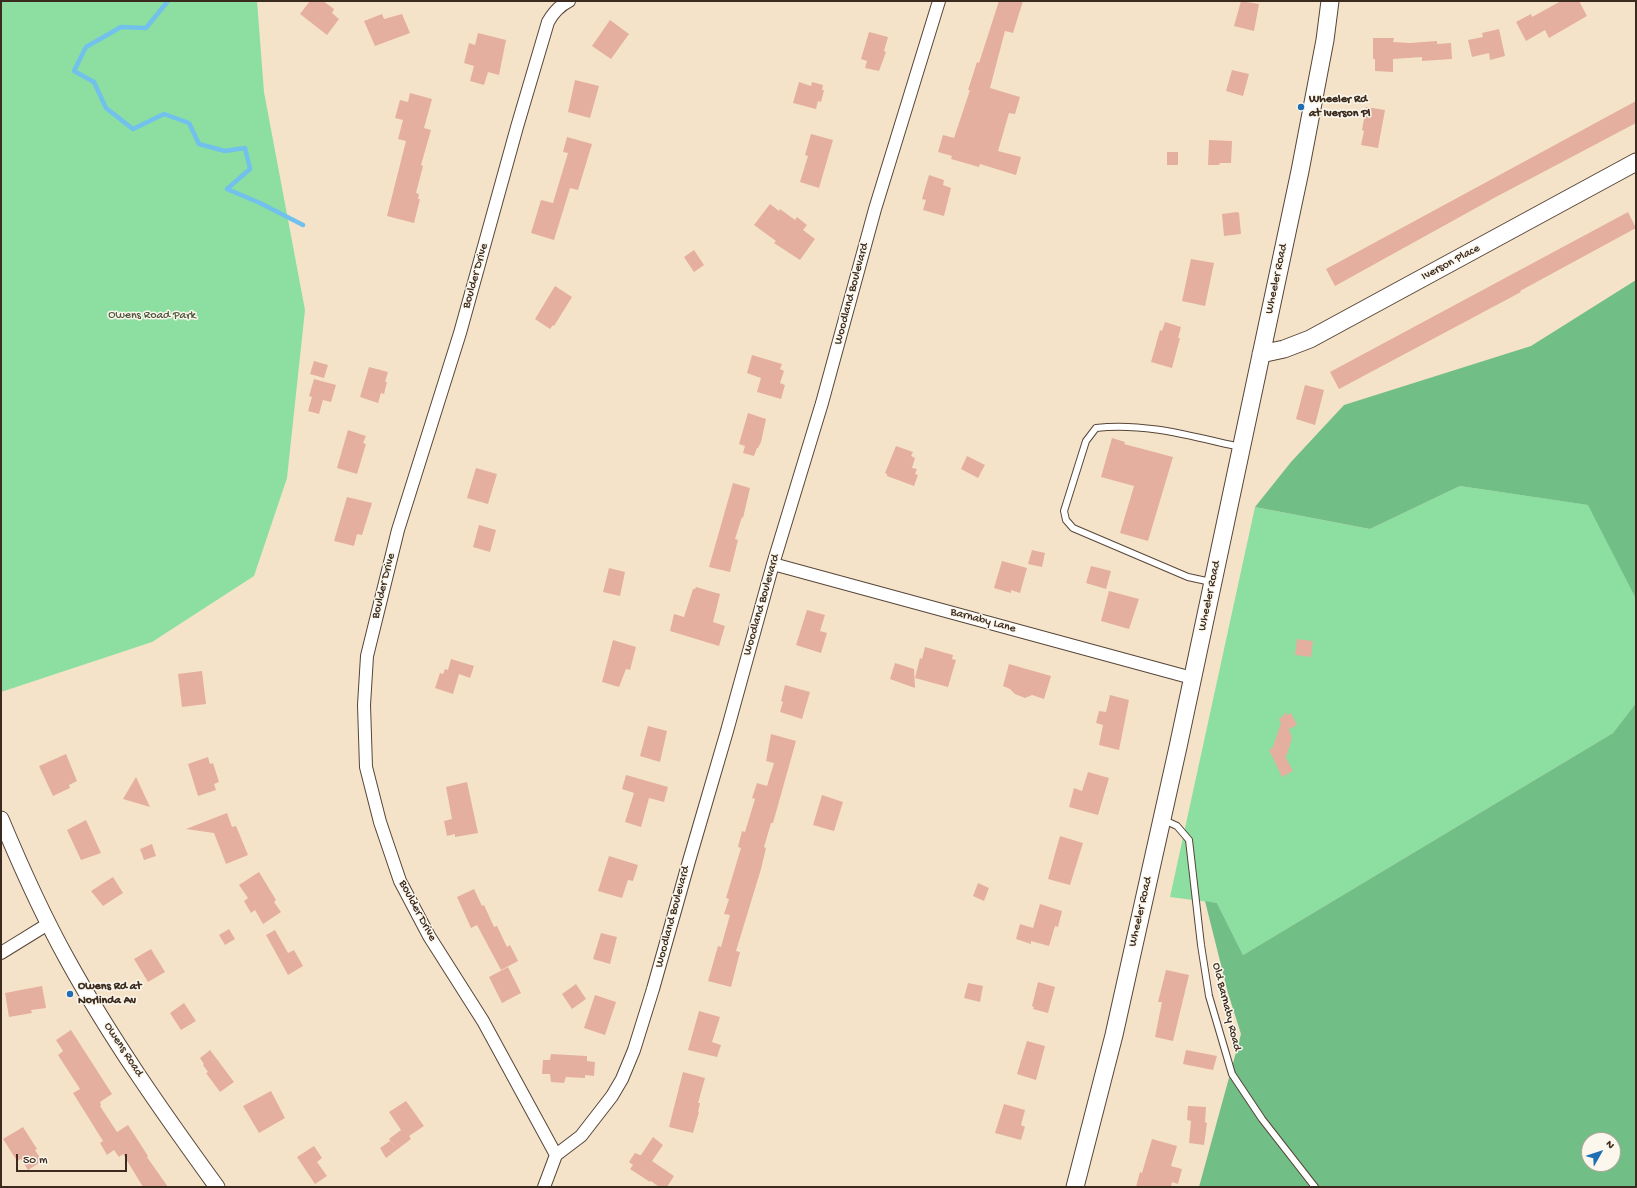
<!DOCTYPE html>
<style>
body{margin:0}
#map{position:relative;width:1637px;height:1188px;overflow:hidden;background:#f5e3c9;font-family:"Gochi Hand",sans-serif}
canvas{display:block}
.frame{position:absolute;inset:0;border:2px solid #3b2a1e;pointer-events:none}
.north{position:absolute;left:1581px;top:1132px;width:40px;height:40px;box-sizing:border-box;background:#fbf7ec;border:1px solid #aea59a;border-radius:50%;rotate:51deg;font-size:11px;font-weight:700;line-height:16px;text-align:center;color:#3b2a1e}
.north::after{content:'';display:block;margin:auto;width:14px;height:18px;background:#1f6fb2;clip-path:polygon(50% 0,100% 100%,50% 72%,0 100%)}
.scale{position:absolute;left:16px;top:1154px;width:111px;height:18px;box-sizing:border-box;border:2px solid #3b2a1e;border-top:0;padding-left:5px;font-size:12px;line-height:14px;white-space:nowrap;color:#3b2a1e;-webkit-text-stroke:3px #fbf7ec;paint-order:stroke}
</style>
<div id="map">
<canvas width="1637" height="1188"></canvas>
<div class="frame"></div>
<div class="north">N</div>
<div class="scale">50 m</div>
</div>
<script>
const context = document.querySelector('canvas').getContext('2d');
context.lineJoin = 'round';
function fillPath(path, color) {
  context.fillStyle = color;
  context.fill(path, 'evenodd');
}
function strokePath(path, color, width, dash) {
  context.strokeStyle = color;
  context.lineWidth = width;
  context.lineCap = dash ? 'butt' : 'round';
  context.setLineDash(dash || []);
  context.stroke(path);
}
function drawText(font, color, halo, rows, align = 'center') {
  context.font = font + ' "Gochi Hand",sans-serif';
  context.lineWidth = 3;
  context.setLineDash([]);
  context.textBaseline = 'middle';
  context.strokeStyle = halo;
  context.fillStyle = color;
  for (const [text, x, y, turn = 0] of rows) {
    context.save();
    context.translate(x, y);
    context.rotate((+turn || 0) * Math.PI / 180);
    context.textAlign = isNaN(turn) ? turn : align;
    if (halo) context.strokeText(text, 0, 0);
    context.fillText(text, 0, 0);
    context.restore();
  }
}
const green = new Path2D(`
 M1 1H257L264 92 305 310 287 478 254 576 152 642 1 692Z
 M1460 486 1589 505 1636 599V703L1613 733 1243 955 1217 903 1170 897 1255 507 1370 529Z`);
const forest = new Path2D(`
 M1636 280V599L1588 505 1460 486 1370 529 1255 507 1291 462 1344 405 1531 346Z
 M1636 703V1187H1199L1241 1034 1228 993 1205 901 1217 903 1243 955 1613 733ZM1589 1140H1613V1164H1589Z`);
const stream = new Path2D(`
 M168 1 146 28 121 27 86 47 74 71 94 82 106 108 133 129 164 114 189 123 199 144 225 151 245 148 250 169 227 189 260 203 303 225`);
const building = new Path2D(`
 M310 1H323L334 9 332 13 339 19 327 35 300 14Z
 M999 1H1023L1013 33 1005 31 990 88 1020 97 1015 114 1009 113 998 151 1021 157 1016 175 980 164 979 167 951 159 952 156 938 152 943 135 954 138 970 90H968L977 62 979 63Z
 M1241 1 1259 4 1254 31 1234 26Z
 M1561 1H1579L1587 16 1549 38 1545 30 1526 41 1516 22 1531 14 1532 17Z
 M382 14 384 19 402 14 410 33 375 46 364 21Z
 M610 20 629 34 611 59 592 46Z
 M1499 29 1505 56 1490 60 1489 53 1472 57 1468 40 1483 37 1482 33Z
 M869 32 888 37 884 51 886 52 879 71 865 68 867 61 861 59Z
 M478 33 506 40 499 75 488 72 484 85 470 81 474 66 464 63 469 43 475 45Z
 M1373 38H1394L1393 42 1410 43 1437 41V44L1451 43 1452 59 1422 61V57L1393 59V72L1375 71V59H1373Z
 M1232 70 1249 74 1243 96 1226 91Z
 M575 80 599 86 590 118 568 112Z
 M799 82 811 86 812 82 823 85 822 90H824L821 102 818 101 816 109 793 103Z
 M410 93 432 99 424 128 431 130 421 165 423 166 416 193 419 194 418 199H420L414 223 387 216 406 141 398 139 403 120 395 118 400 100 408 102Z
 M1636 101V123L1494 198 1335 286 1326 269Z
 M1366 107 1385 110 1378 148 1361 145 1364 131 1362 130Z
 M811 134 833 140 819 188 800 182 808 156 805 155Z
 M567 137 592 144 578 190 570 188 554 240 531 233 541 200 553 203 568 153 563 152Z
 M1209 140 1232 141 1231 163H1220L1219 165H1208Z
 M1167 152H1178V165H1167Z
 M929 175 944 180 943 185 951 188 944 216 923 210 926 200 922 199Z
 M770 204 779 211 780 209 795 220 797 217 807 225 803 230 815 239 800 260 774 243 776 241 754 225Z
 M1237 212 1239 213 1241 234 1224 236 1222 214Z
 M1628 212 1636 228 1520 291 1521 292 1339 389 1330 372Z
 M694 250 704 265 694 272 684 257Z
 M1191 259 1214 263 1205 306 1182 301Z
 M555 286 572 297 554 326 553 325 550 329 535 319Z
 M1165 322 1181 327 1178 338H1180L1172 368 1151 362 1160 330 1162 331Z
 M752 355 782 364 780 369 784 371 780 383 785 385 781 399 757 392 761 378 747 373Z
 M314 361 328 365 324 378 310 374Z
 M369 367 388 372 385 382H387L384 394 381 393 378 403 360 397Z
 M314 379 336 385 331 402 323 400 319 414 308 411 312 397 309 396Z
 M1305 385 1324 390 1315 425 1296 419Z
 M748 413 766 419 761 442 758 448H757L754 456 743 453 745 446 739 444Z
 M348 430 366 436 363 443 366 444 357 474 337 468Z
 M1112 438 1125 442 1124 444 1173 457 1148 541 1120 533 1134 486 1101 477Z
 M896 446 913 452 911 456 915 458 912 468 917 469 915 474 918 475 914 486 887 476V474L885 473Z
 M967 456 985 465 978 478 961 469Z
 M476 468 497 474 488 504 467 498Z
 M733 483 750 488 743 518 742 517 735 539 738 540 730 572 709 567Z
 M347 497 372 503 362 535 357 534 354 546 334 541Z
 M479 525 496 530 490 552 473 547Z
 M1032 550 1045 553 1042 567 1028 564Z
 M1002 561 1027 568 1020 593 1011 590V593L994 588Z
 M1091 566 1111 571 1106 589 1086 583Z
 M609 568 625 572 620 596 603 592Z
 M696 587 720 594 713 622 725 626 719 646 670 631 674 614 684 617 693 589H695Z
 M1109 591 1139 599 1129 629 1101 621Z
 M807 610 825 615 820 631 827 633 821 653 796 645Z
 M1297 639 1313 641 1311 657 1295 655Z
 M613 640 636 647 630 670 626 669 619 687 602 682Z
 M925 647 953 655 952 659 956 660 948 687 915 678 920 658 922 659Z
 M451 659 474 666 470 678 459 674 453 694 435 688 440 673 443 674 445 669 448 670Z
 M895 663 914 669 915 688 890 679Z
 M1009 664 1051 676 1044 699 1032 695 1025 698 1015 694 1010 689 1003 686Z
 M202 671 206 704 182 707 178 674Z
 M785 685 810 692 802 719 780 712 783 702 781 701Z
 M1110 695 1129 700 1119 750 1099 745 1103 725 1096 723 1099 711 1106 712Z
 M1285 712 1286 715 1291 713 1297 725 1289 729 1292 738 1287 755 1285 756 1293 771 1282 777 1269 750 1273 747 1281 723 1279 719 1283 716Z
 M648 726 667 731 660 762 640 756Z
 M771 734 796 741 773 823H771L764 847 766 848 761 869 736 951 740 952 731 987 708 981 718 946 721 947 730 915 724 914 729 899 726 898 741 848 738 847 742 831 745 832 755 799 752 798 757 783 767 786 774 763 766 761Z
 M66 754 77 781 69 785 70 788 53 796 39 766Z
 M208 757 210 764 213 763 219 782 214 784 216 790 198 796 188 764Z
 M1088 772 1109 778 1098 815 1069 807 1074 788 1082 791Z
 M626 775 668 787 664 802 649 798 641 827 625 822 634 793 622 789Z
 M136 777 150 807 123 799Z
 M467 782 478 833 455 837V834L447 836 444 821 452 819 446 787Z
 M822 795 843 802 834 831 813 825Z
 M227 813 232 827 236 826 248 855 226 864 214 833 186 829Z
 M86 820 101 853 81 860 67 830Z
 M1060 836 1083 843 1070 885 1048 879Z
 M152 844 156 856 144 860 140 849Z
 M609 856 638 865 633 881 628 880 622 898 598 891Z
 M259 872 276 900 274 902 281 912 263 924 255 910 251 913 244 901 248 898 239 885Z
 M113 877 123 893 103 906 91 891Z
 M978 883 989 888 984 901 973 896Z
 M474 889 482 906 484 905 494 927 497 926 507 947 510 945 518 961 501 970 477 925 471 928 457 897Z
 M1040 904 1062 911 1058 927 1055 926 1049 946 1031 941V944L1016 939 1020 924 1033 928Z
 M229 929 235 939 225 945 219 935Z
 M275 930 288 953 294 950 303 966 288 975 266 935Z
 M601 933 617 937 610 964 593 959Z
 M151 949 165 972 148 982 134 959Z
 M508 967 521 993 502 1003 489 977Z
 M1166 970 1189 975 1173 1041 1155 1037 1162 1002H1158Z
 M1038 982 1055 987 1048 1013 1033 1009 1034 1007 1032 1006Z
 M968 983 983 986 980 1002 964 998Z
 M576 984 586 999 572 1009 562 994Z
 M42 986 46 1008 31 1010 32 1013 9 1017 5 993Z
 M595 995 616 1002 605 1035 584 1028Z
 M184 1003 196 1021 181 1030 170 1013Z
 M699 1011 720 1017 712 1042 721 1045 717 1057 688 1050Z
 M71 1030 112 1094 100 1102 101 1105 100 1106 117 1132 128 1125 148 1156 147 1157 168 1187H143L123 1154 119 1157 114 1150 107 1155 100 1143 103 1141 73 1093 80 1089 58 1055 63 1051 56 1040Z
 M1027 1041 1045 1046 1036 1080 1017 1074Z
 M210 1050 234 1082 220 1092 206 1073 208 1072 203 1065 204 1064 200 1058Z
 M1186 1050 1217 1056 1213 1070 1183 1064Z
 M551 1054 587 1056V1061L595 1062 594 1076 585 1075V1078L566 1077 564 1083 551 1082 550 1074H542L543 1060H550Z
 M683 1072 705 1078 698 1103H700L698 1112H699L693 1133 669 1127Z
 M271 1091 285 1118 259 1133 243 1106Z
 M406 1101 424 1126 409 1136 411 1139 386 1158 380 1148 390 1141 396 1149 389 1139 401 1130 389 1112Z
 M1004 1104 1025 1110 1021 1125 1025 1127 1021 1140 995 1133Z
 M1188 1106 1206 1107 1205 1122 1207 1123 1204 1145 1189 1143 1191 1121 1187 1120Z
 M23 1127 37 1149 35 1150 42 1161 28 1170 21 1159 17 1161 3 1139Z
 M653 1137 663 1145 652 1161 674 1176 667 1187H659L651 1181 650 1182 630 1169 633 1165 629 1162 635 1153 640 1155H641Z
 M1152 1139 1177 1146 1171 1166 1182 1169 1178 1184 1172 1182 1171 1187H1136L1140 1172 1142 1173Z
 M314 1146 322 1158 317 1162 327 1176 315 1184 297 1157Z`);
const service = new Path2D(`
 M1211 582 1188 577 1073 528 1066 520 1064 511 1086 441 1096 428C1144 422 1194 437 1240 447
 M1164 820 1177 826 1189 840 1201 945 1209 996 1232 1074 1262 1119 1315 1187`);
const minor = new Path2D(`
 M773 564 1192 678
 M1 953 48 924
 M556 1155 483 1021 429 936 400 881 380 822 366 767 364 705 367 656 398 530 460 333 517 127 548 22C553 13 559 6 569 1
 M544 1187 556 1155 581 1136 612 1096 622 1079 634 1050 653 989 689 861 727 731 773 564 822 403 875 209 939 1`);
const tertiary = new Path2D(`
 M1 819C21 867 42 914 67 959 111 1039 164 1114 217 1187`);
const secondary = new Path2D(`
 M1261 354 1284 349 1310 339 1636 162
 M1075 1187 1114 1035 1178 747 1300 171 1325 40 1330 1`);
const markers = [
 [1301,107,4,"#1f6fb2"],
 [70,994,4,"#1f6fb2"]
];
const poiNames = [
 ["Wheeler Rd",1309,100],
 ["at Iverson Pl",1309,114],
 ["Owens Rd at",78,987],
 ["Norlinda Av",78,1001]
];
const streetNames = [
 ["Iverson Place",1451,263,-28],
 ["Boulder Drive",476,276,-74],
 ["Wheeler Road",1277,279,-78],
 ["Woodland Boulevard",852,294,-75],
 ["Boulder Drive",384,586,-76],
 ["Wheeler Road",1210,596,-78],
 ["Woodland Boulevard",762,605,-74],
 ["Barnaby Lane",983,621,15],
 ["Boulder Drive",417,911,62],
 ["Wheeler Road",1141,912,-77],
 ["Woodland Boulevard",673,917,-75],
 ["Old Barnaby Road",1226,1007,76],
 ["Owens Road",123,1050,57]
];
const parkNames = [
 ["Owens Road Park",152,316]
];
fillPath(green, '#8cdfa0');
fillPath(forest, '#71be86');
strokePath(stream, '#72c1ec', 4.5);
fillPath(building, '#e4af9f');
strokePath(service, '#574638', 8);
strokePath(minor, '#574638', 14);
strokePath(tertiary, '#574638', 17);
strokePath(secondary, '#574638', 19);
strokePath(service, '#fff', 6);
strokePath(minor, '#fff', 12);
strokePath(tertiary, '#fff', 15);
strokePath(secondary, '#fff', 17);
for (const [x, y, r, color] of markers) {
  const dot = new Path2D();
  dot.arc(x, y, r, 0, 2 * Math.PI);
  context.fillStyle = color;
  context.fill(dot);
  strokePath(dot, '#fbf7ec', 1.5);
}
drawText('bold 12px', '#3b2a1e', '#fbf7ec', poiNames, 'left');
drawText('12px', '#3b2a1e', '#fbf7ec', streetNames);
drawText('12px', '#4f573e', '#fbf7ec', parkNames);
</script>
